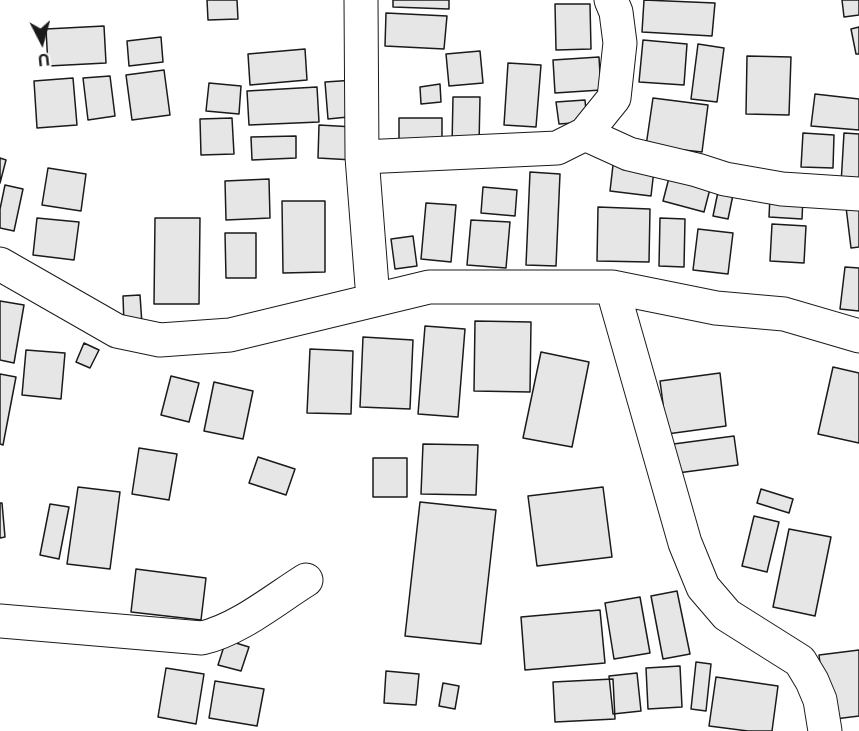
<!DOCTYPE html>
<style>
body{margin:0}
#map{position:relative;width:859px;height:731px;overflow:hidden;background:#fff;font-family:Inter,sans-serif}
canvas{display:block}
.north{position:absolute;left:12px;top:12px;width:60px;height:60px;-webkit-text-stroke:4px #fff;paint-order:stroke;rotate:174deg;font-size:16px;font-weight:700;line-height:24px;text-align:center;color:#1a1a1a}
.north::after{content:'';display:block;margin:auto;width:21px;height:27px;background:#1a1a1a;clip-path:polygon(50% 0,100% 100%,50% 72%,0 100%)}
</style>
<div id="map">
<canvas width="859" height="731"></canvas>
<div class="north">U</div>
</div>
<script>
const context = document.querySelector('canvas').getContext('2d');
context.lineJoin = 'round';
function fillPath(path, color) {
  context.fillStyle = color;
  context.fill(path, 'evenodd');
}
function strokePath(path, color, width, dash) {
  context.strokeStyle = color;
  context.lineWidth = width;
  context.lineCap = dash ? 'butt' : 'round';
  context.setLineDash(dash || []);
  context.stroke(path);
}
const building = new Path2D(`
 M207 0H237L238 19 208 20Z
 M393 0H449V9L393 7Z
 M644 0 715 3 712 36 642 32Z
 M842 0H859V15L844 17Z
 M555 4H590L591 49 556 50Z
 M386 13 447 16 444 49 385 46Z
 M104 26 106 63 48 66 46 29Z
 M859 27V54H856L851 29Z
 M161 37 163 62 129 66 127 41Z
 M643 40 687 44 684 85 639 82Z
 M698 44 724 48 717 102 691 99Z
 M305 49 307 80 250 85 248 54Z
 M480 51 483 83 449 86 446 54Z
 M747 56 791 57 789 115 746 114Z
 M599 57 601 90 555 93 553 60Z
 M508 63 541 65 536 127 504 125Z
 M164 70 170 115 132 120 126 75Z
 M110 76 115 116 88 120 83 78Z
 M73 78 77 125 37 128 34 81Z
 M355 80 358 116 328 119 325 82Z
 M209 83 241 86 239 114 206 111Z
 M440 84 441 102 421 104 420 87Z
 M317 87 319 122 249 125 247 91Z
 M815 94 859 99V130L811 126Z
 M453 97H480L479 145H452Z
 M653 98 708 105 702 152 646 146Z
 M585 100 587 122 559 124 556 102Z
 M232 118 234 154 201 155 200 119Z
 M399 118H442V150H399Z
 M319 125 354 127 353 160 318 158Z
 M803 133 834 135 833 168 801 167Z
 M844 133 859 134V185L841 184Z
 M296 136V158L252 160 251 137Z
 M0 158 6 160 0 183Z
 M613 165 654 170 651 196 610 191Z
 M48 168 86 174 81 211 42 205Z
 M530 172 560 174 556 266 526 265Z
 M670 174 711 185 704 212 663 201Z
 M269 179 270 218 226 220 225 181Z
 M5 185 23 189 14 231 0 228V209Z
 M483 187 517 190 515 216 481 213Z
 M719 187 734 190 728 219 713 216Z
 M770 196 803 197 802 219 769 217Z
 M282 201H325V272L283 273Z
 M426 203 456 205 451 262 421 259Z
 M859 206V247L851 248 846 207Z
 M598 207 650 209 649 262 597 261Z
 M37 218 79 222 74 260 33 255Z
 M155 218H200L199 304H154Z
 M660 218 685 219 684 267 659 266Z
 M471 220 510 222 506 268 467 265Z
 M772 224 806 226 804 263 770 261Z
 M698 229 733 233 728 274 693 270Z
 M225 233H256V278H226Z
 M413 236 417 266 395 269 391 239Z
 M845 267 859 268V311L840 309Z
 M140 295 142 324 124 325 123 296Z
 M0 301 24 305 14 363 0 360Z
 M475 321 531 322 530 392 474 391Z
 M425 326 465 329 458 417 418 414Z
 M363 337 413 340 410 409 360 407Z
 M84 343 99 350 90 368 76 362Z
 M310 349 353 351 351 414 307 413Z
 M26 350 65 353 61 399 22 395Z
 M541 352 589 362 572 447 523 438Z
 M833 367 859 373V443L818 434Z
 M720 373 726 426 667 434 660 381Z
 M0 374 16 377 3 445 0 444Z
 M171 376 199 383 189 422 161 415Z
 M214 382 253 391 243 439 204 431Z
 M734 436 738 465 670 474 666 445Z
 M423 444 478 445 476 495 421 494Z
 M139 448 177 454 169 500 132 494Z
 M258 457 295 469 286 495 249 483Z
 M373 458H407V497H373Z
 M78 487 120 492 110 569 67 564Z
 M603 487 612 557 537 566 528 496Z
 M761 489 793 499 789 513 757 503Z
 M420 502 496 510 481 644 405 636Z
 M0 503H2L5 537 0 538Z
 M50 504 69 507 59 559 40 555Z
 M754 516 779 522 767 572 742 566Z
 M789 529 831 537 815 616 773 607Z
 M136 569 206 578 201 620 131 612Z
 M677 591 690 654 663 659 651 596Z
 M640 597 650 653 614 659 605 603Z
 M600 610 605 663 525 670 521 617Z
 M226 640 249 647 241 671 218 665Z
 M859 650V716L827 720 819 655Z
 M696 662 711 664 706 711 691 709Z
 M680 666 682 707 648 709 646 668Z
 M166 668 204 674 196 724 158 717Z
 M386 671 419 674 416 705 384 703Z
 M637 673 641 711 613 714 609 676Z
 M716 677 778 686 772 731H748L709 726Z
 M613 679 615 719 555 722 553 682Z
 M215 681 264 689 257 726 209 718Z
 M443 683 459 686 455 709 439 706Z`);
const minor = new Path2D(`
 M361 0 362 157 373 299
 M585 134 629 154 697 170 725 179 782 189 859 194
 M362 157 557 148 585 134 614 98 620 43 616 12 611 0
 M0 264 117 331 160 340 230 335 429 287H612L685 543 703 587 727 615 800 661 812 681 820 700 825 731
 M612 287 716 308 784 314 859 336
 M0 621 202 638C238 630 274 600 306 580`);
fillPath(building, '#e6e6e6');
strokePath(building, '#1a1a1a', 1.5);
strokePath(minor, '#1a1a1a', 35);
strokePath(minor, '#fff', 33);
</script>
